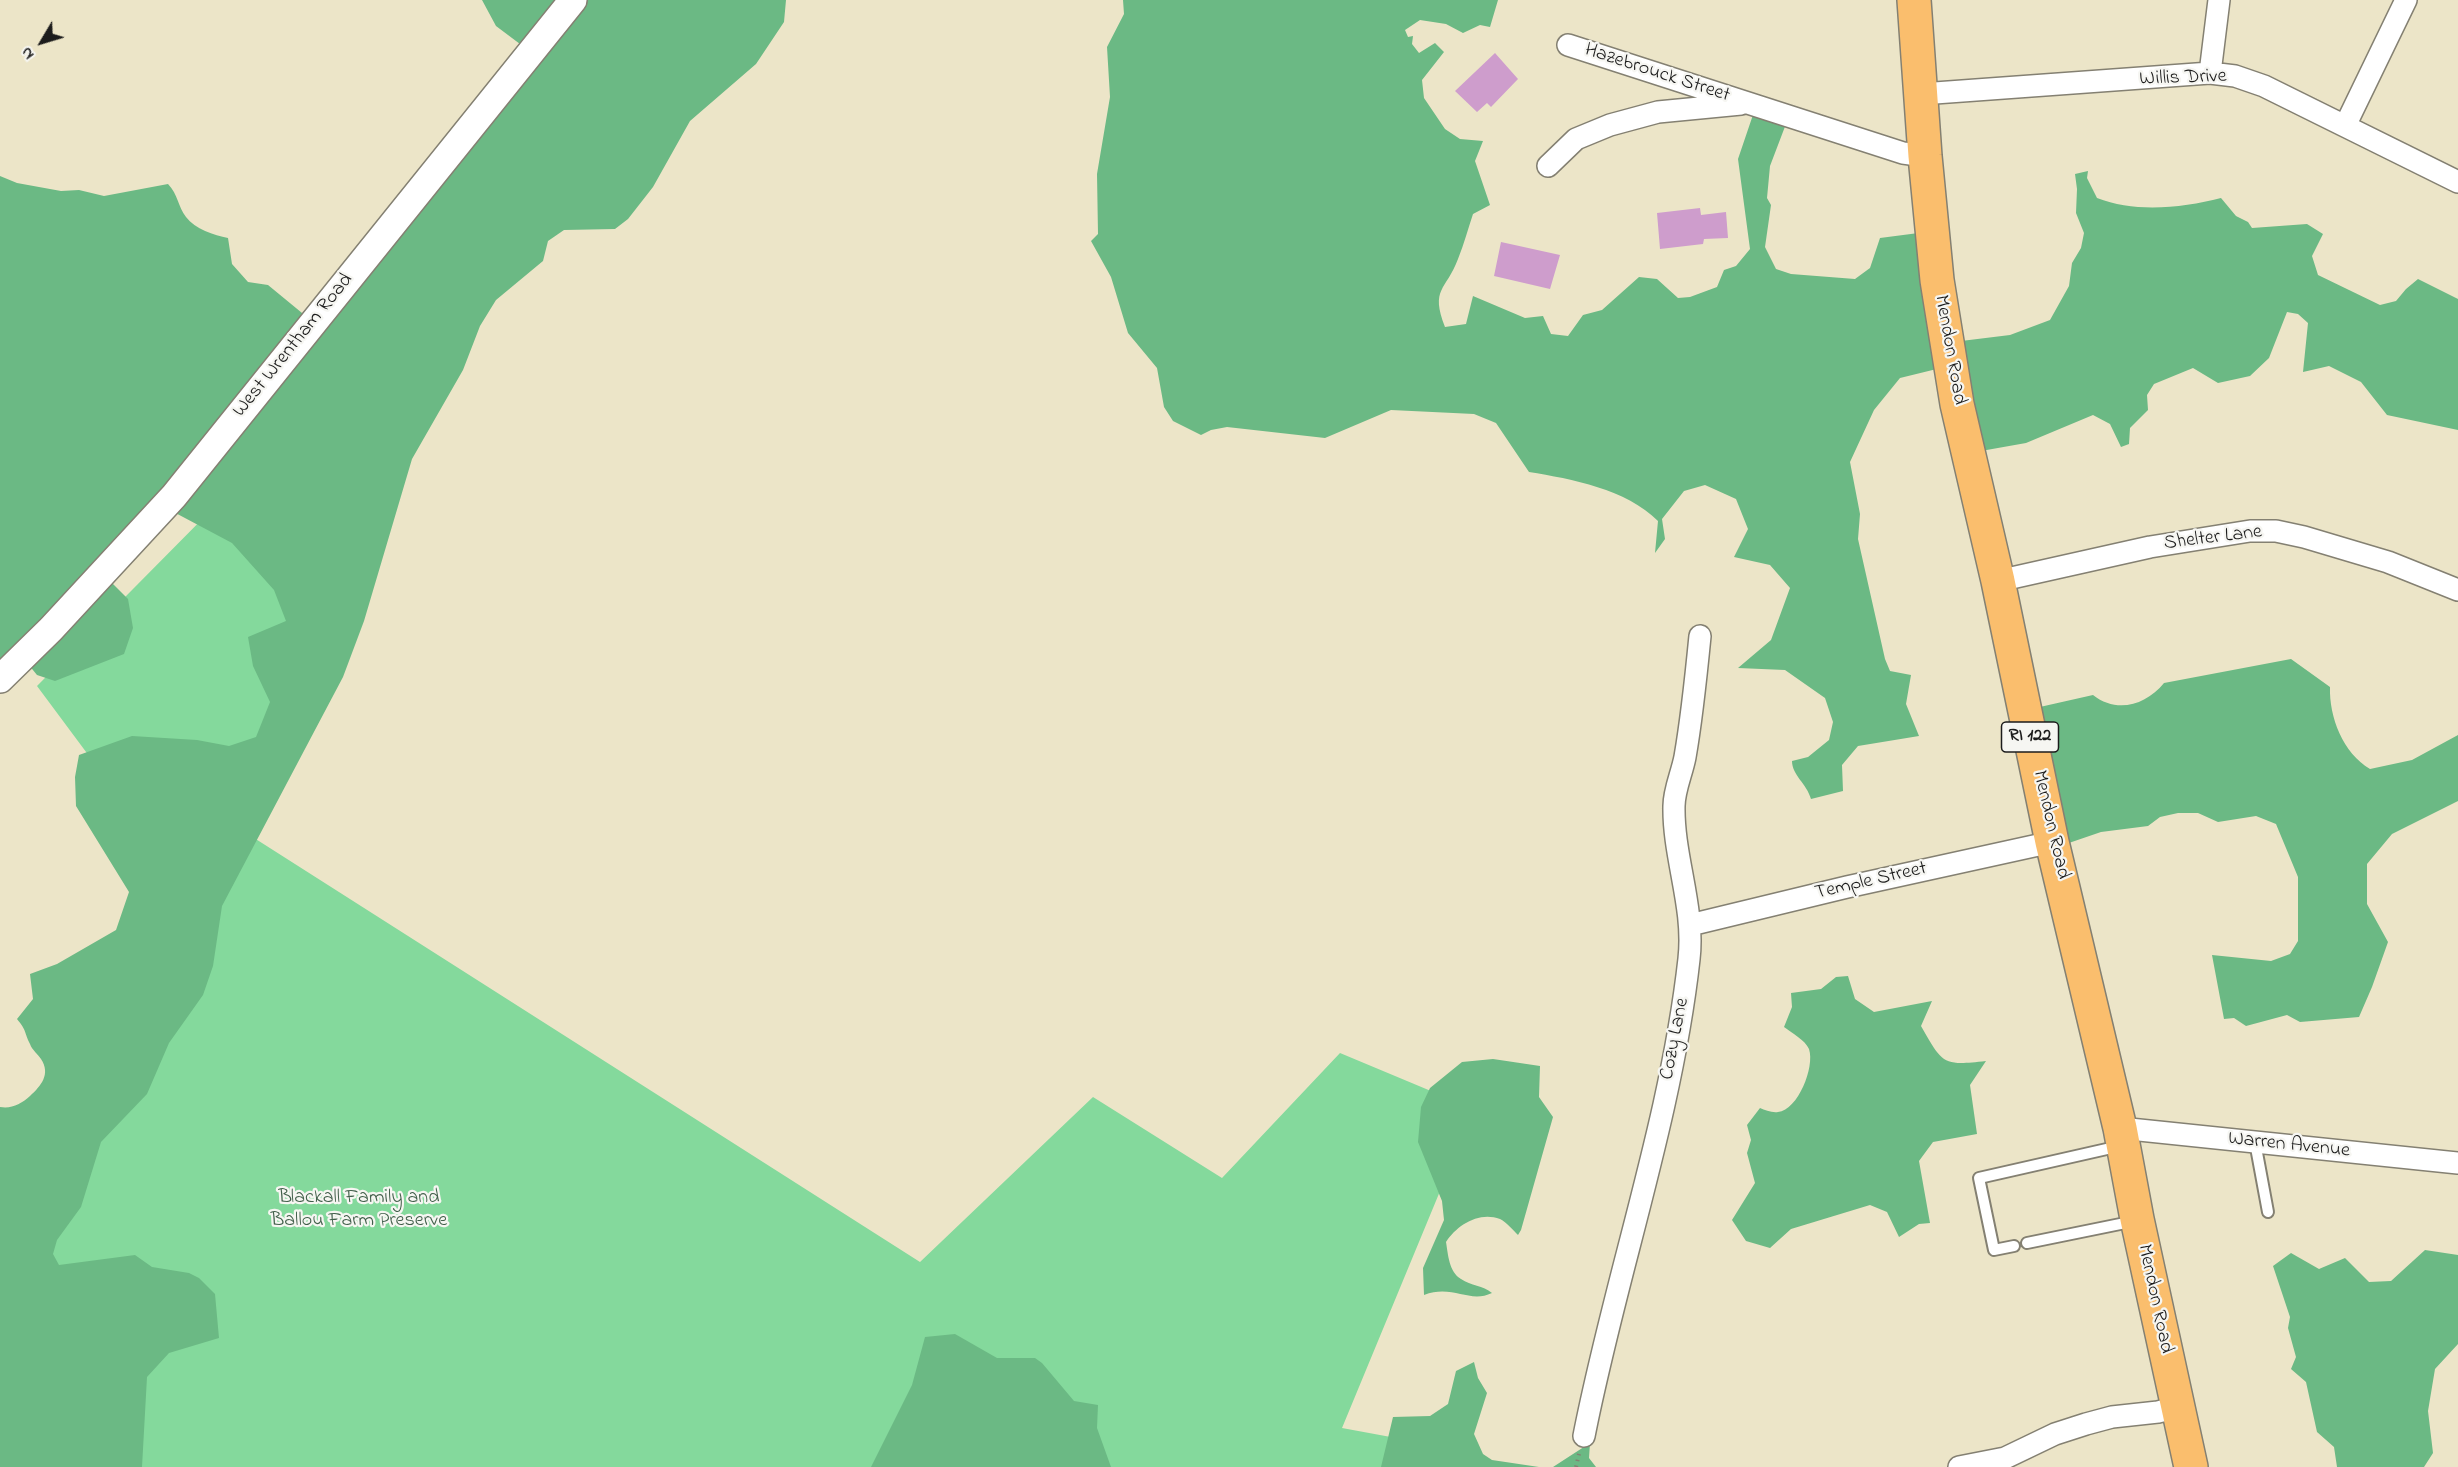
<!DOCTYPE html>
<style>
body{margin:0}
#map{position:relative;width:2458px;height:1467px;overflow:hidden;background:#ece5c8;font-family:"Indie Flower",sans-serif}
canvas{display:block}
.north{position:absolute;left:12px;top:12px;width:60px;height:60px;-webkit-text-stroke:4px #f6f6f2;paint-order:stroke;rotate:232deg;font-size:16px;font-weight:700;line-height:24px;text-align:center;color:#1c1c1c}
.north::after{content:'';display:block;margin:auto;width:21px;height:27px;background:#1c1c1c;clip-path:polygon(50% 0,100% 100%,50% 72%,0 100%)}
</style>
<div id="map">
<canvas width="2458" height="1467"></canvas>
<div class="north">N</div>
</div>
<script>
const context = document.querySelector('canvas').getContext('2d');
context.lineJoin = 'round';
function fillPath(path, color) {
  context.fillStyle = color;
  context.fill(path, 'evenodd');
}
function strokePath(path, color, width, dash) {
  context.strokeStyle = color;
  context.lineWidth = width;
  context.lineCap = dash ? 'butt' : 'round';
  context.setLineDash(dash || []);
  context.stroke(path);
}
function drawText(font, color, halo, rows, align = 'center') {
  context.font = font + ' "Indie Flower",sans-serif';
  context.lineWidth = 4.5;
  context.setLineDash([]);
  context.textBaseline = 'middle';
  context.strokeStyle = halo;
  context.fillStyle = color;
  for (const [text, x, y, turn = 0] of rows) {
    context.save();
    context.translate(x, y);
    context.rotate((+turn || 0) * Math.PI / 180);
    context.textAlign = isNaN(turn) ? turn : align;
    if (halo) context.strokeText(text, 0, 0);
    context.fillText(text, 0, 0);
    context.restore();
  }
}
const green = new Path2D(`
 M227 494 343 630 240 829 920 1262 1093 1097 1222 1178 1340 1053 1474 1109 1342 1428 1434 1445 1429 1467H0V1240L179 877 37 686Z`);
const forest = new Path2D(`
 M482 0H786L784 22 756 64 690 121 653 187 628 219 615 229 564 230 548 241 543 261 496 300 480 326 463 370 412 459 364 621 343 677 222 906 213 966 203 995 169 1043 147 1094 101 1142 81 1207 57 1240 53 1254 59 1265 135 1255 152 1267 189 1273 199 1278 215 1294 219 1338 169 1353 147 1377 142 1467H0V1107C12 1109 21 1104 30 1096 41 1086 51 1074 41 1059 38 1054 32 1050 30 1044 24 1032 27 1031 17 1019L33 999 30 974 57 964 116 930 129 892 76 806 75 777 79 755 132 736 197 740 229 746 256 737 270 702 253 666 248 637 286 621 274 590 232 543 168 509 104 575 128 599 133 628 124 654 55 681 37 675 24 659 0 679V176L17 183 61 191 79 190 104 196 168 184C178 194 178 207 186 217 195 229 214 235 228 238L232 264 248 282 268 285 313 322 528 50 496 26Z
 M1123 0H1498L1490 27 1480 25 1463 33 1446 24 1420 20 1405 30 1408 37 1413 36 1412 44 1419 53 1435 43 1444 52 1422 80 1424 98 1445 129 1460 139 1483 141 1475 161 1490 205 1473 214C1468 229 1464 244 1458 259 1446 291 1430 288 1445 327L1466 324 1473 296 1525 318 1543 316 1551 334 1568 336 1583 315 1602 310 1639 277 1657 279 1678 298 1690 297 1717 287 1724 270 1736 266 1750 249 1738 159 1757 103 1789 116 1770 166 1767 198 1771 205 1765 247 1776 269 1791 274 1855 279 1870 268 1880 238 1934 231 1953 342 2010 335 2050 320 2069 286 2072 263 2081 248 2084 233 2076 213 2077 189 2075 174 2088 171 2087 178 2097 198C2135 213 2182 208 2221 198L2236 216 2248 222 2252 228 2307 224 2323 234 2312 256 2318 275 2380 305 2396 301 2406 289 2418 279 2458 299V430L2387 415 2361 382 2329 366 2303 372 2308 323 2298 314 2287 312 2269 358 2250 376 2218 383 2193 368 2154 384 2147 395 2148 410 2130 428 2129 444 2121 447 2110 424 2093 415 2026 443 1981 451 1953 365 1900 378 1874 410 1850 462 1860 514 1858 539 1885 659 1890 671 1911 675 1906 704 1919 736 1858 746 1842 765 1843 791 1811 799C1807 784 1792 775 1792 761L1808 757 1829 740 1833 722 1825 698 1785 670 1738 668 1771 640 1790 588 1770 565 1734 557 1748 529 1736 499 1705 485 1684 491 1662 519 1665 539 1655 553 1658 521C1626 489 1572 479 1529 472L1496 423 1474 414 1391 410 1325 438 1227 427 1211 430 1201 435 1173 421 1164 407 1157 368 1128 333 1111 277 1091 241 1098 234 1097 174 1110 97 1107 47 1124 14Z
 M2291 659 2330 687C2329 717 2343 753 2370 769L2412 760 2458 735V801L2392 834 2367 864V904L2388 942 2372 987 2359 1017 2300 1022 2287 1015 2246 1026 2234 1018 2224 1019 2212 955 2271 961 2290 954 2298 941V877L2276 824 2256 816 2218 822 2198 813H2178L2160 817 2148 826 2101 832 2063 845 2031 709 2093 695C2117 714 2146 705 2164 683Z
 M1848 976 1855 999 1874 1012 1932 1001 1921 1026C1943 1064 1942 1066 1986 1061L1970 1085 1977 1134 1933 1142 1919 1161 1930 1223 1919 1224 1899 1237 1887 1212 1870 1205 1791 1229 1770 1248 1746 1241 1732 1220 1755 1183 1747 1153 1751 1140 1747 1125 1760 1108C1765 1110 1772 1113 1778 1112 1798 1110 1815 1067 1809 1049 1805 1040 1792 1033 1784 1027L1792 1007 1791 993 1821 989 1836 977Z
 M1493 1059 1540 1066 1539 1097 1553 1117 1521 1230 1518 1235C1513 1230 1506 1222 1500 1219 1479 1211 1457 1225 1446 1242 1448 1254 1449 1272 1461 1279 1471 1286 1483 1285 1492 1293 1469 1304 1453 1284 1424 1295L1423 1268 1444 1220 1442 1201 1418 1142 1421 1107 1430 1088 1462 1062Z
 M2425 1250 2458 1255V1344L2435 1369 2428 1411 2433 1453 2424 1467H2337L2334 1447 2317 1432 2306 1382 2291 1369 2296 1357 2288 1328 2290 1317 2273 1266 2291 1253 2319 1269 2345 1258 2369 1282 2391 1281Z
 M955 1334 997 1358H1035L1042 1363 1074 1401 1098 1405 1097 1428 1111 1467H871L912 1385 925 1337Z
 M1474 1362 1478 1378 1487 1393 1474 1434 1483 1454 1492 1460 1539 1467H1381L1393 1417 1430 1416 1448 1404 1456 1371Z
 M1590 1443 1589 1458 1596 1467H1553Z`);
const building = new Path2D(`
 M1495 53 1518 79 1491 107 1487 103 1477 112 1455 91Z
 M1700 208 1701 215 1726 212 1728 238 1704 239 1703 244 1660 249 1657 213Z
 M1501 242 1560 255 1550 289 1494 276Z`);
const path = new Path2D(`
 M1576 1467 1579 1454`);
const service = new Path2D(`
 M2255 1142 2268 1212
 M2027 1243 2135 1221
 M2014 1246 1994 1250 1979 1178 2120 1146`);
const minor = new Path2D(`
 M1568 45 1903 153 1925 156
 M2210 73 2219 0
 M1921 94 2210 73 2235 76 2264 86 2458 182
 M2345 126 2406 0
 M1548 166 1576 139 1610 125 1658 112 1741 104
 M1998 581 2150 547 2250 531H2276L2304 537 2388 562 2458 590
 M1690 925 1847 887 2052 842
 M2120 1128 2458 1163
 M1584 1436C1615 1277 1671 1121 1689 959 1695 907 1673 857 1674 806 1674 790 1682 773 1685 757 1692 717 1696 677 1700 636
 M1959 1467 2005 1458 2055 1434 2086 1424 2112 1417 2158 1412 2178 1407`);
const tertiary = new Path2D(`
 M0 679 51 629 174 496 573 0`);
const primary = new Path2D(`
 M1914 0 1925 156 1937 280 1957 404 1998 581 2052 842 2120 1128 2137 1219 2191 1467`);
const shields = [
 [2030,737,57]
];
const shieldNames = [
 ["RI 122",2030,737]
];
const streetNames = [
 ["Hazebrouck Street",1657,74,18],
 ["Willis Drive",2183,79,-2],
 ["West Wrentham Road",294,346,-51],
 ["Mendon Road",1949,350,80],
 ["Shelter Lane",2213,539,-7],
 ["Mendon Road",2050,825,77],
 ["Temple Street",1871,882,-13],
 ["Cozy Lane",1676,1039,-79],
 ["Warren Avenue",2289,1146,6],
 ["Mendon Road",2154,1299,78]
];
const parkNames = [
 ["Blackall Family and",359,1199],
 ["Ballou Farm Preserve",359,1222]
];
fillPath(green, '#84d99c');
fillPath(forest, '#6bb984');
fillPath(building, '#ce9dcc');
strokePath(service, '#848072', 14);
strokePath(minor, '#848072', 24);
strokePath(tertiary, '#848072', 30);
strokePath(primary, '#848072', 36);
strokePath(path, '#848072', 4, [1.5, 4.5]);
strokePath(service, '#fff', 10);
strokePath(minor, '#fff', 21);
strokePath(tertiary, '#fff', 27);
strokePath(primary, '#fabe6d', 33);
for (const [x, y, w] of shields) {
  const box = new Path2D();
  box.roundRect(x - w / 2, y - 15, w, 30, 4.5);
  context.fillStyle = '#f6f6f2';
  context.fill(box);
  strokePath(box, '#1c1c1c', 1.5);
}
drawText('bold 18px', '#1c1c1c', null, shieldNames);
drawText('20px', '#1c1c1c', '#f6f6f2', streetNames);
drawText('20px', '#405e49', '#f6f6f2', parkNames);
</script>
